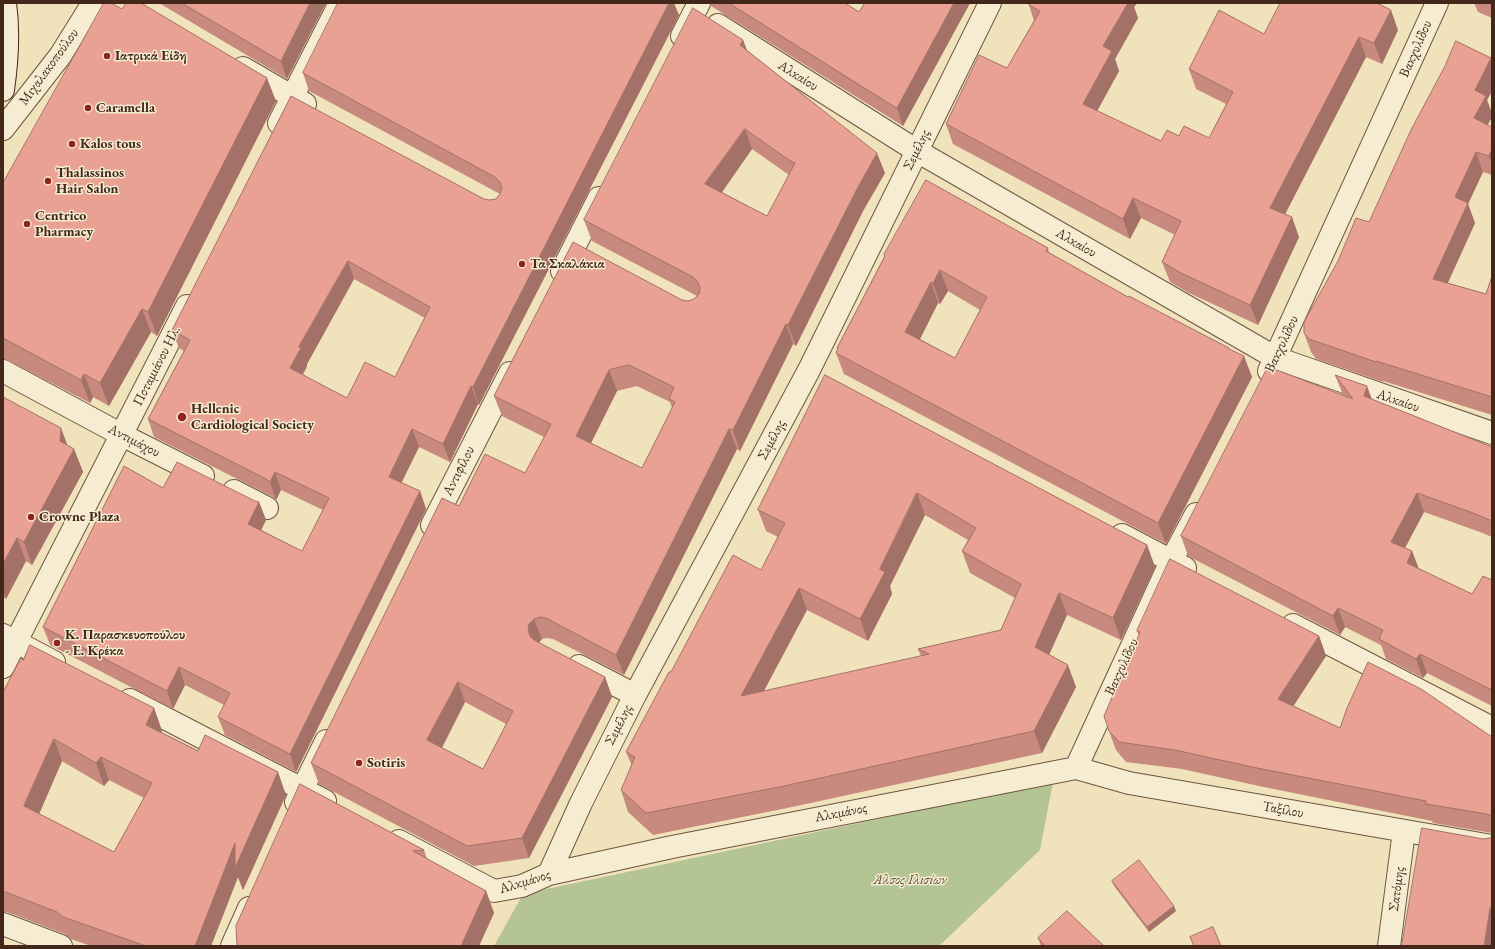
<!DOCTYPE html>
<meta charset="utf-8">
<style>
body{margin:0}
#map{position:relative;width:1495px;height:949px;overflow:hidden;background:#f0e2ba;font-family:"EB Garamond",serif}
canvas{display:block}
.frame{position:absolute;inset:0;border:4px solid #43271a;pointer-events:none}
</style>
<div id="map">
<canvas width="1495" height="949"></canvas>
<div class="frame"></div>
</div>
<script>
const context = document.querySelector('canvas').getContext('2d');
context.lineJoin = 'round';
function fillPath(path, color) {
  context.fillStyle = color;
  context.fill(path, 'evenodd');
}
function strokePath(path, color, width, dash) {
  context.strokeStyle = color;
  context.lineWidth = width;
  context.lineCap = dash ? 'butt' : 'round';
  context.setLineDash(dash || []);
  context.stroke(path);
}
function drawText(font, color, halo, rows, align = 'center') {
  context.font = font + ' "EB Garamond",serif';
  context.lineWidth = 3;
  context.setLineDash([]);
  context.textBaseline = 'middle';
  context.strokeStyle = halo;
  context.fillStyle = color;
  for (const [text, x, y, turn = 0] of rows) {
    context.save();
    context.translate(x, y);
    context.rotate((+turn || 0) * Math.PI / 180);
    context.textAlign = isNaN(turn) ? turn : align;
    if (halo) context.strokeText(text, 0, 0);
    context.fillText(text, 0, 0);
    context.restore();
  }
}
const green = new Path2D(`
 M1053 782 1040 850 939 946H494L523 894Z`);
const pedestrian = new Path2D(`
 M122 435 203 476
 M234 491 267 508`);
const minor = new Path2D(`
 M718 25 917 151 1276 358 1492 433
 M682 36 699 3
 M243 68 305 104
 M279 123 340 3
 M562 271 599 198
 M3 371 122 435
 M1269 371 1437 3
 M432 525 510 373
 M1122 535 1185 568
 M1293 625 1492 728
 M3 635 54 662
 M579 666 635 695
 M3 667 187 306
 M130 700 325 801
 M1076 768 1171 561 1196 514
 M1076 768 1129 783 1492 846
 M296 802 326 741
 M399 841 494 891 522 886 549 874 672 847 1076 768
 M549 874 581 803 635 695 809 370 990 3
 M3 924 61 946
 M232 946 249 908
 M1389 946 1404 831`);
const tertiary = new Path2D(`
 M3 129 60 56 93 3`);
const secondary = new Path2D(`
 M3 90C7 62 9 31 5 3`);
const wall = new Path2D(`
 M159 3H326L287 79Z
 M710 3H845L859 12 865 3H970L903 126 711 6Z
 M1030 3H1137L1134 7 1138 18 1115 59 1119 71 1097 111 1161 141 1179 136 1209 138 1226 104 1196 89 1189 69 1264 34 1398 30 1382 64 1366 57 1285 214 1299 237 1258 325 1189 293 1170 282 1162 262 1175 235 1141 218 1130 239 953 144 946 124 1007 68 1034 21 1029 5Z
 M1474 3H1492V18L1478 12Z
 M122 9 276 101 157 336 151 332 109 406 93 397 90 403 3 358V183Z
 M679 15 479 405 478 404 450 462 419 447 401 483 420 491 426 509 296 772 225 735 218 717 224 705 185 685 173 709 50 645 43 627 163 488 259 502 266 520 261 530 302 551 323 510 281 490 276 500 273 497 154 437 148 419 184 351 179 348 172 330 484 199 489 200 496 199 500 194 309 91 303 73ZM354 279 425 318 395 377 347 398 303 375 307 366V364Z
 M743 40 747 51 885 173 863 211 796 346 793 344 740 451 737 449 624 675 553 639 547 638 542 639 539 643 605 677 612 697 529 858 474 866 319 784 311 763 459 506 525 473 544 437 502 416 494 396 682 300 688 301 694 299 697 296 592 241 584 220ZM752 149 789 175 767 216 722 192ZM637 386 670 402 672 408 642 468 591 443 617 391ZM465 702 506 724 483 769 442 748Z
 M1492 60V91L1487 100 1492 117 1487 125 1492 127V175L1483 172 1468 204 1475 223 1448 283 1486 294 1492 276V415L1383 381V382L1316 359 1311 352 1304 333 1369 222Z
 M1048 248 1049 253 1094 278 1128 297 1230 350 1252 377 1166 544 844 374 836 353 838 349 837 348 884 257V255ZM948 291 980 310 955 358 920 339 938 303 940 304Z
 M1272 372 1343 395 1335 375 1372 399 1492 447V537L1480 532 1424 512 1405 548 1412 551 1419 569 1472 594 1492 580V706L1427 673 1423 678 1386 659 1381 645 1345 627 1340 635 1188 556 1181 536Z
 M825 375 1147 545 1155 567 1121 640 1067 615 1049 655 1076 687 1042 753 792 807 653 835 628 812 621 790 632 766 626 752 671 672 761 570 778 537 766 531 758 510ZM925 515 968 540 962 551 970 573 1015 598 1001 630 918 649 921 656 764 691 807 610 868 641 892 594 890 586Z
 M3 397 67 445 74 449 83 472 32 565 26 561 6 599 3 597Z
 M1137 631 1319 636 1326 656 1293 706 1340 728 1492 737V833L1433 823 1432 821 1259 786 1182 769 1126 762 1116 750 1109 731 1139 636Z
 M23 660 154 708 162 731 161 732 286 795 243 890 238 877 211 946H91L71 939 65 934 7 912H3V692ZM62 761 104 786 109 780 144 798 114 852 39 814Z
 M300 784 424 850 427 859 486 891 494 913 479 946H237Z
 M1112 881 1176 911 1149 932 1114 886Z
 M1038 938 1104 946H1041Z`);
const shadedWall = new Path2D(`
 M310 3H326L287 79 281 61Z
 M669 3H674L679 15 479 405 473 387Z
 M954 3H970L903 126 897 108Z
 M1128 3H1137L1134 7 1138 18 1115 59 1119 71 1090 124 1083 104 1103 46Z
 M1391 10 1398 30 1382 64 1374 43Z
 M1359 37 1366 57 1278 228 1270 208Z
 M743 40 751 61 740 45Z
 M1491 58 1492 60V91L1487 100 1492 113V117L1481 137 1474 118 1475 90Z
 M267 78 276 101 157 336 148 312Z
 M745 129 752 149 713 205 705 184Z
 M1492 149V165L1489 156Z
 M1476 152 1483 172 1468 204 1475 223 1440 299 1433 279 1455 197Z
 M877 153 885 173 863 211 796 346 788 325 856 191Z
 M1133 198 1141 218 1130 239 1123 219Z
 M1292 217 1299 237 1258 325 1250 305Z
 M348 261 354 279 307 364V366L296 386 290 368 299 347Z
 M940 270 948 291 940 304 933 283Z
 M931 282 938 303 913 353 905 332Z
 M142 309 151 332 109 406 100 383Z
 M786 324 793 344 740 451 733 430Z
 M1244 356 1252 377 1166 544 1158 523Z
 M609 370 617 391 584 457 576 436Z
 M84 374 93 397 90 403 81 380Z
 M471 386 478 404 450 462 443 444Z
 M1367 386 1374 405 1364 396Z
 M61 428 70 452 74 449 83 472 32 565 24 542 60 441Z
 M412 429 419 447 395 496 389 477Z
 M729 429 737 449 624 675 616 655Z
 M275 472 281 490 276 500 270 482Z
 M420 491 426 509 296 772 290 754Z
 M917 493 925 515 890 586 892 594 868 641 860 619 880 569Z
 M1417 493 1424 512 1398 561 1391 542Z
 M259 502 266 520 255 542 248 524Z
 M17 538 26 561 6 599 3 591V564Z
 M1147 545 1155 567 1121 640 1113 618Z
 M1412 551 1419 570 1407 563Z
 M799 588 807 610 749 718 741 696Z
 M1059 593 1067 615 1043 668 1035 647Z
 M1338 608 1345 627 1340 635 1333 616Z
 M534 619 542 639 537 645 536 651 528 630 529 624Z
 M1319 636 1326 656 1285 719 1278 699Z
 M1420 654 1427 673 1423 678 1416 659Z
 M1068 665 1076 687 1042 753 1034 731Z
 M179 667 185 685 173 709 167 691Z
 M605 677 612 697 529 858 522 838Z
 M458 682 465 702 435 761 427 740Z
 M154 708 162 731 154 747 146 725Z
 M54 739 62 761 33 828 24 806Z
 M101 757 109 780 104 786 96 763Z
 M278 772 286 795 243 890 238 877 211 946H195L235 843Z
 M486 891 494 913 479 946H461Z
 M1174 906 1176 911 1149 932 1147 927Z
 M1490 908 1492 913V946H1484Z`);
const building = new Path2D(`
 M104 3H111L122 9 126 3H141L267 78 148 312 142 309 100 383 84 374 81 380 3 338V183Z
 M182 3H310L281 61Z
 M338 3H669L473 387 471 386 443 444 412 429 389 477 420 491 290 754 218 717 230 693 179 667 167 691 43 627 124 466 163 488 177 462 255 501 259 502 248 524 302 551 329 498 275 472 270 482 266 479 148 419 190 340 172 330 291 96 484 199 489 200 496 199 500 194 502 188 500 182 495 177 303 73ZM348 261 430 307 395 377 365 362 347 398 290 368 301 348 299 347Z
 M729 3H845L859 12 865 3H954L897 108Z
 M1030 3H1128L1103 46 1112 51 1083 104 1161 141 1167 130 1179 136 1184 126 1209 138 1233 92 1189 69 1219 10 1264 34 1280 3H1377L1391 10 1374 43 1359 37 1270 208 1292 217 1250 305 1181 273 1162 262 1181 221 1133 198 1123 219 946 124 979 55 1007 68 1040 11 1029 5Z
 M693 8 743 40 740 45 877 153 856 191 788 325 786 324 733 430 729 429 616 655 546 618 540 617 534 619 529 624 528 630 530 636 534 640 605 677 522 838 467 846 311 763 442 498 459 506 485 454 525 473 551 424 494 396 573 242 682 300 688 301 694 299 699 294 700 288 698 282 693 277 584 220ZM745 129 789 160 795 163 767 216 705 184ZM629 365 674 387 669 399 675 402 642 468 576 436 609 370ZM458 682 513 711 483 769 427 740Z
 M1456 41 1491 58 1475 90 1486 96 1474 118 1492 127V149L1489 156 1476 152 1455 197 1468 203 1433 279 1486 294 1492 276V397L1376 361V362L1309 339 1304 333V322L1338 261 1356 218 1369 222 1411 130 1445 66Z
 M926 180 1048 248 1046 251 1094 278 1128 297 1129 296 1229 348V349L1244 356 1158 523 836 353 838 348H837L885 256 884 255ZM940 270 987 297 955 358 905 332 931 282 933 283Z
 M1267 369 1272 372 1274 369 1353 399 1335 375 1367 386 1364 396 1492 447V521L1473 513 1417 493 1391 542 1412 551 1407 563 1472 594 1483 576 1492 580V690L1420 654 1416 659 1379 639 1383 630 1338 608 1333 616 1181 536Z
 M825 375 1147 545 1113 618 1059 593 1035 647 1068 665 1034 731 784 786 646 813 621 790 635 757 626 752 669 672H671L733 555 761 570 785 523 758 510ZM917 493 976 528 962 551 1021 584 1001 630 918 649 929 654 741 696 799 588 860 619 885 572 880 569Z
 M3 397 61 428 60 441 74 449 24 542 17 538 3 564Z
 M1170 559 1319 636 1278 699 1340 728 1347 708 1368 662 1421 689 1492 737V816L1487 814 1426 804V801L1252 767 1175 750 1119 742 1109 731 1104 716 1140 632 1137 631Z
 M30 645 154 708 146 725 198 751 205 735 278 772 235 868V843L195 946H146L63 917 57 912 3 891V692L21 658 23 660ZM54 739 96 763 101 757 152 783 114 852 24 806Z
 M300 784 424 850 413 851 486 891 461 946H237L236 926Z
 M1422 828 1483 839 1490 838 1492 836V909L1490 908 1484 946H1402Z
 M1139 860 1174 906 1147 927 1112 881Z
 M1067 911 1104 946H1045L1038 938Z
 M1213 927 1221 946H1194L1190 937Z`);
const markers = [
 [107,56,4,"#8f2418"],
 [88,108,4,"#8f2418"],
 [72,144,4,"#8f2418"],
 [48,181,4,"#8f2418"],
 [27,224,4,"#8f2418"],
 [522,264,4,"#8f2418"],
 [182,417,5,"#8f2418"],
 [31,517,4,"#8f2418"],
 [57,643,4,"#8f2418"],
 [359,763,4,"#8f2418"]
];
const streetNames = [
 ["Βακχυλίδου",1416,49,-66],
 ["Μιχαλακοπούλου",49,67,-54],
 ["Αλκαίου",798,76,32],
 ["Σεμέλης",917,150,-64],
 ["Αλκαίου",1076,243,30],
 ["Βακχυλίδου",1282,344,-65],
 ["Ποταμιάνου Ηλ.",157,366,-63],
 ["Αλκαίου",1398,401,19],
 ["Σεμέλης",772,440,-62],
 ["Αντιμάχου",134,441,27],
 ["Αντιφίλου",459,471,-63],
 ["Βακχυλίδου",1122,667,-65],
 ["Σεμέλης",619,725,-63],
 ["Ταξίλου",1283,810,10],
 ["Αλκμάνος",841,813,-11],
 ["Αλκμάνος",525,882,-17],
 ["Σατόμης",1397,889,-82]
];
const poiNames = [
 ["Ιατρικά Είδη",115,56],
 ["Caramella",96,108],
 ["Kalos tous",80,144],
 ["Thalassinos",56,173],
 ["Hair Salon",56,189],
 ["Centrico",35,216],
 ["Pharmacy",35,232],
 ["Τα Σκαλάκια",530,264],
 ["Hellenic",191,409],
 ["Cardiological Society",191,425],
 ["Crowne Plaza",39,517],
 ["Κ. Παρασκευοπούλου",65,635],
 ["- Ε. Κρέκα",65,651],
 ["Sotiris",367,763]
];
const parkNames = [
 ["Άλσος Ιλισίων",910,880]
];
fillPath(green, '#b4c494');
strokePath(pedestrian, '#6e5642', 24);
strokePath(minor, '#6e5642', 24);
strokePath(tertiary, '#6e5642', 24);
strokePath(secondary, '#43271a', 24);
strokePath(pedestrian, '#f5ecd2', 22);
strokePath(minor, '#f5ecd2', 22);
strokePath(tertiary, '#f5ecd2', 22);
strokePath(secondary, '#f5ecd2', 22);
fillPath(wall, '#c88a7e');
fillPath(shadedWall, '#a37167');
fillPath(building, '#e9a193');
strokePath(building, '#a37167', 1);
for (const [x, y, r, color] of markers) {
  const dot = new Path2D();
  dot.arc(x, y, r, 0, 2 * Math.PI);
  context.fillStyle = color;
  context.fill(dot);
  strokePath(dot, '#f5ecd2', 1.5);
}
drawText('14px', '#43271a', '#f5ecd2', streetNames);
drawText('bold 14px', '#43271a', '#f5ecd2', poiNames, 'left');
drawText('italic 14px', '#5f4e38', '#f5ecd2', parkNames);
</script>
